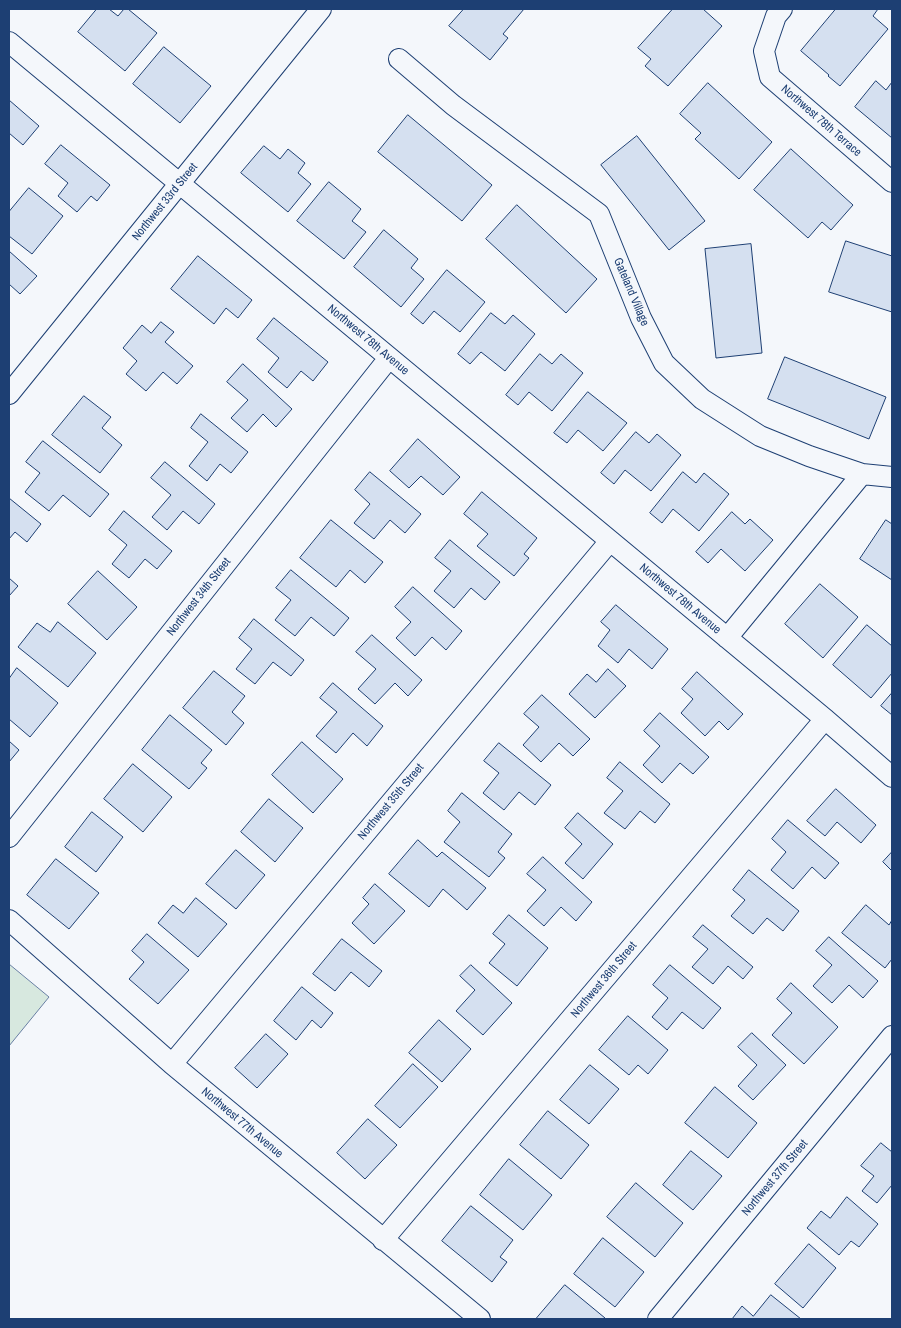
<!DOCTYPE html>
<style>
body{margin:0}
#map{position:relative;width:901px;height:1328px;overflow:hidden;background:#f4f7fb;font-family:"Archivo Narrow",sans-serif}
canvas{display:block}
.frame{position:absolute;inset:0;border:10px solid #1d3f73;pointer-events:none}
</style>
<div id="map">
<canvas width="901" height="1328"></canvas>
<div class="frame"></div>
</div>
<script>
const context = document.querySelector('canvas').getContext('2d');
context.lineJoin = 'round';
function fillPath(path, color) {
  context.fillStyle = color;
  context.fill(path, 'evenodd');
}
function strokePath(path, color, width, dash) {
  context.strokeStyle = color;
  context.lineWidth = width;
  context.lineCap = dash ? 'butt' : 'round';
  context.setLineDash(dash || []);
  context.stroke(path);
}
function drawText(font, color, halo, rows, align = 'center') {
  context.font = font + ' "Archivo Narrow",sans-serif';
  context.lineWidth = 4;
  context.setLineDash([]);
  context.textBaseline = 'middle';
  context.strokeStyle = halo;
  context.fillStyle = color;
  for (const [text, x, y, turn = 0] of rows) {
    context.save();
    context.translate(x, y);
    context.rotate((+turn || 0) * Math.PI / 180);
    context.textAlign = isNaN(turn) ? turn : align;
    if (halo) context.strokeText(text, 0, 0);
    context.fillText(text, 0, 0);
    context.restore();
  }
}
const green = new Path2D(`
 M9 964 49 997 9 1046Z`);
const building = new Path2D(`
 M97 9H109L118 16 124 9H128L157 33 125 71 78 32Z
 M464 9H524L503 34 508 38 490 60 449 26Z
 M673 9H703L722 26 668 86 645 66 651 59 638 48Z
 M836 9H878L873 16 888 29 840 86 828 76 829 75 801 51Z
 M164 47 211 86 180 123 133 84Z
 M876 81 886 90 892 82V138L855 107Z
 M708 83 772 142 739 179 695 139 701 133 680 114Z
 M9 100 39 126 23 145 9 133Z
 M408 115 492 185 462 221 378 152Z
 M637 136 705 221 669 250 601 165Z
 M61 145 110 185 97 201 91 196 77 212 58 196 68 183 45 164Z
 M264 146 280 159 288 149 305 163 298 173 311 184 288 212 241 173Z
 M791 149 853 205 831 230 822 222 808 238 754 190Z
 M329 182 361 209 352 221 366 232 344 259 297 221Z
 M29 188 63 216 32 254 9 236V212Z
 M517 205 597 279 566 313 486 239Z
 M384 230 418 259 411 268 424 279 401 307 354 267Z
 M846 241 892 256V312L829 292Z
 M751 244 762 353 716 358 705 249Z
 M9 251 37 276 20 294 9 284Z
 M198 256 252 300 238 318 226 308 214 324 171 289Z
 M447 270 485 302 460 332 434 311 423 324 411 314Z
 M491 313 505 324 513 315 535 334 505 371 481 352 470 364 458 354Z
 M274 318 328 362 313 381 301 371 287 388 268 372 279 358 257 339Z
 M161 322 174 332 165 342 193 366 177 384 163 372 146 391 126 374 137 361 123 348 142 325 151 333Z
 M540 354 552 364 561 354 583 373 552 411 529 392 518 405 506 395Z
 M785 357 886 397 869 439 768 399Z
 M243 364 292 409 276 427 263 414 247 432 231 418 248 400 227 382Z
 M588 392 627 423 603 451 578 430 567 443 554 433Z
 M84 396 111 417 102 428 122 445 100 473 52 435Z
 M201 414 248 452 231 473 220 464 207 481 189 466 208 442 191 428Z
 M636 432 649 443 657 434 681 455 651 491 625 470 614 484 601 473Z
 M418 439 460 477 443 495 421 476 409 488 390 471Z
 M43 441 109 494 90 517 63 495 49 511 25 492 40 473 26 462Z
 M165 462 215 504 199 524 183 511 167 530 152 517 171 495 151 478Z
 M370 472 421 514 405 533 390 520 374 539 354 523 370 504 355 490Z
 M683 472 696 483 704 473 729 494 699 531 673 509 662 523 650 513Z
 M482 492 537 538 524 554 529 558 514 576 477 546 488 534 464 514Z
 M9 498 41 524 27 542 15 532 9 539Z
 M124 511 172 551 157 569 145 559 129 578 112 564 127 545 109 530Z
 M732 512 745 524 750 519 773 540 745 571 721 549 708 563 696 552Z
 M331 520 383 562 365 583 350 570 336 587 300 558Z
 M886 520 892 524V580L860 559Z
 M450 540 500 582 485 600 471 588 454 608 434 591 451 571 435 558Z
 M291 570 349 618 334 636 311 617 295 636 275 620 291 600 276 588Z
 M98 571 137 607 107 640 68 604Z
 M9 578 18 586 9 596Z
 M820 584 858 617 823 658 785 624Z
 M413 587 462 631 446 650 432 637 415 656 396 638 411 622 395 607Z
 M616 605 668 649 652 669 629 649 618 663 598 646 610 630 601 622Z
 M254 619 304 660 291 676 273 662 255 684 236 669 252 649 239 638Z
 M58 622 96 653 68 687 18 647 37 623 50 632Z
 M867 625 892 646V673L871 698 833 665Z
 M372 635 422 680 408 696 395 683 375 704 358 689 376 669 356 652Z
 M17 668 58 703 30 737 9 719V679Z
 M608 669 626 686 595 718 569 694 587 674 596 682Z
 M214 671 245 696 232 712 244 723 226 745 183 708Z
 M697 672 743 714 728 730 719 721 705 736 681 713 693 699 682 689Z
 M333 683 383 726 367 746 353 733 336 753 316 736 337 712 320 698Z
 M892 693V715L881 706Z
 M542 695 590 739 573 756 559 743 541 762 523 745 539 727 524 714Z
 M660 713 709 757 693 774 680 763 662 783 643 765 660 746 644 731Z
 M170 715 212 750 201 763 207 768 189 789 142 750Z
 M9 741 19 750 9 762Z
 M302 742 343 779 313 813 272 775Z
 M499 743 551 785 535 805 519 792 504 810 483 793 499 773 484 761Z
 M620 762 670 804 655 823 640 811 625 829 604 813 623 791 607 778Z
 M133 764 172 797 143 832 104 799Z
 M836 789 876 825 861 843 837 822 825 836 807 821Z
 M462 793 512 834 498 852 505 858 489 877 444 842 460 822 448 811Z
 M269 799 303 828 275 862 241 832Z
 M92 812 123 837 96 872 65 847Z
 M578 813 613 844 583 879 565 863 582 844 565 828Z
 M788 820 839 863 825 879 812 867 793 889 771 870 786 852 772 839Z
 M418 840 437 857 442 852 486 888 467 910 443 889 429 907 389 874Z
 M236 850 265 875 236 909 206 884Z
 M892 852V871L883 862Z
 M543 857 592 902 576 921 561 907 544 926 527 911 546 890 527 874Z
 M56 859 99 893 69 929 27 895Z
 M749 870 799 911 783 931 767 918 753 934 731 916 745 900 733 890Z
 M375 884 405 911 374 944 352 923 369 904 363 898Z
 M196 898 227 924 198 957 158 923 173 905 183 913Z
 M866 905 889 925 892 920V959L885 968 842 933Z
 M509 915 548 948 517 986 489 963 505 944 493 934Z
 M703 925 753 967 743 979 728 966 713 984 692 967 708 949 693 937Z
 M147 934 189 970 158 1004 129 979 144 962 132 951Z
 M829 937 878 981 863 998 849 985 832 1003 813 986 832 965 816 951Z
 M342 939 382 971 369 987 351 972 335 991 313 974Z
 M471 965 512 1003 483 1035 456 1011 475 990 460 976Z
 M670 965 721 1008 703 1029 682 1012 667 1030 652 1017 668 998 653 985Z
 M791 983 838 1027 804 1064 772 1035 792 1013 777 999Z
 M302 987 333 1013 321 1028 312 1020 296 1040 274 1021Z
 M628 1016 668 1050 648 1074 638 1065 629 1075 599 1050Z
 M439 1020 471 1049 442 1082 409 1053Z
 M752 1033 786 1065 753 1100 738 1086 757 1065 738 1047Z
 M266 1034 288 1054 257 1088 235 1068Z
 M413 1064 438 1087 400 1128 375 1106Z
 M590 1065 619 1089 589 1124 560 1100Z
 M715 1087 757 1123 728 1158 685 1123Z
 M548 1111 589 1145 561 1179 520 1145Z
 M368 1119 397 1145 365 1179 337 1153Z
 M881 1143 892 1152V1185L877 1203 862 1191 874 1176 861 1166Z
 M691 1151 722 1176 693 1210 663 1185Z
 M509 1159 552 1195 523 1230 480 1195Z
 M636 1183 683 1223 655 1257 607 1217Z
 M847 1197 878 1224 859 1247 851 1241 839 1255 807 1228 821 1211 830 1218Z
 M471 1206 513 1240 500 1257 507 1262 492 1282 442 1241Z
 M603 1238 644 1272 615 1307 574 1274Z
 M809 1244 836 1268 803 1308 775 1284Z
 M565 1285 605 1318V1319H536Z
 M771 1295 801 1319H732L742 1306 753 1316Z`);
const minor = new Path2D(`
 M782 9 776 16 764 51 770 77 892 182
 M9 42 825 719 892 777
 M399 59 453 105 599 214 641 318 664 363 702 399 760 436 809 456 862 474 892 477
 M9 394 321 9
 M727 638 862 474
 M9 837 389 358
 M9 920 172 1064 480 1319
 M172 1064 610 541
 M383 1240 825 719
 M658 1319 892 1036`);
const streetNames = [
 ["Northwest 78th Terrace",821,121,41],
 ["Northwest 33rd Street",165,202,-51],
 ["Gateland Village",631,292,67],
 ["Northwest 78th Avenue",368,340,40],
 ["Northwest 34th Street",199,597,-52],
 ["Northwest 78th Avenue",680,599,40],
 ["Northwest 35th Street",391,802,-50],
 ["Northwest 36th Street",604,980,-50],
 ["Northwest 77th Avenue",242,1123,40],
 ["Northwest 37th Street",775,1178,-50]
];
fillPath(green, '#d7e8df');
strokePath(green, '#687fa3', 1);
fillPath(building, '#d5e0f0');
strokePath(building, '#1d3f73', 1);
strokePath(minor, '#1d3f73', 22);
strokePath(minor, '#f4f7fb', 20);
drawText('12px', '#1d3f73', '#f4f7fb', streetNames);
</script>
